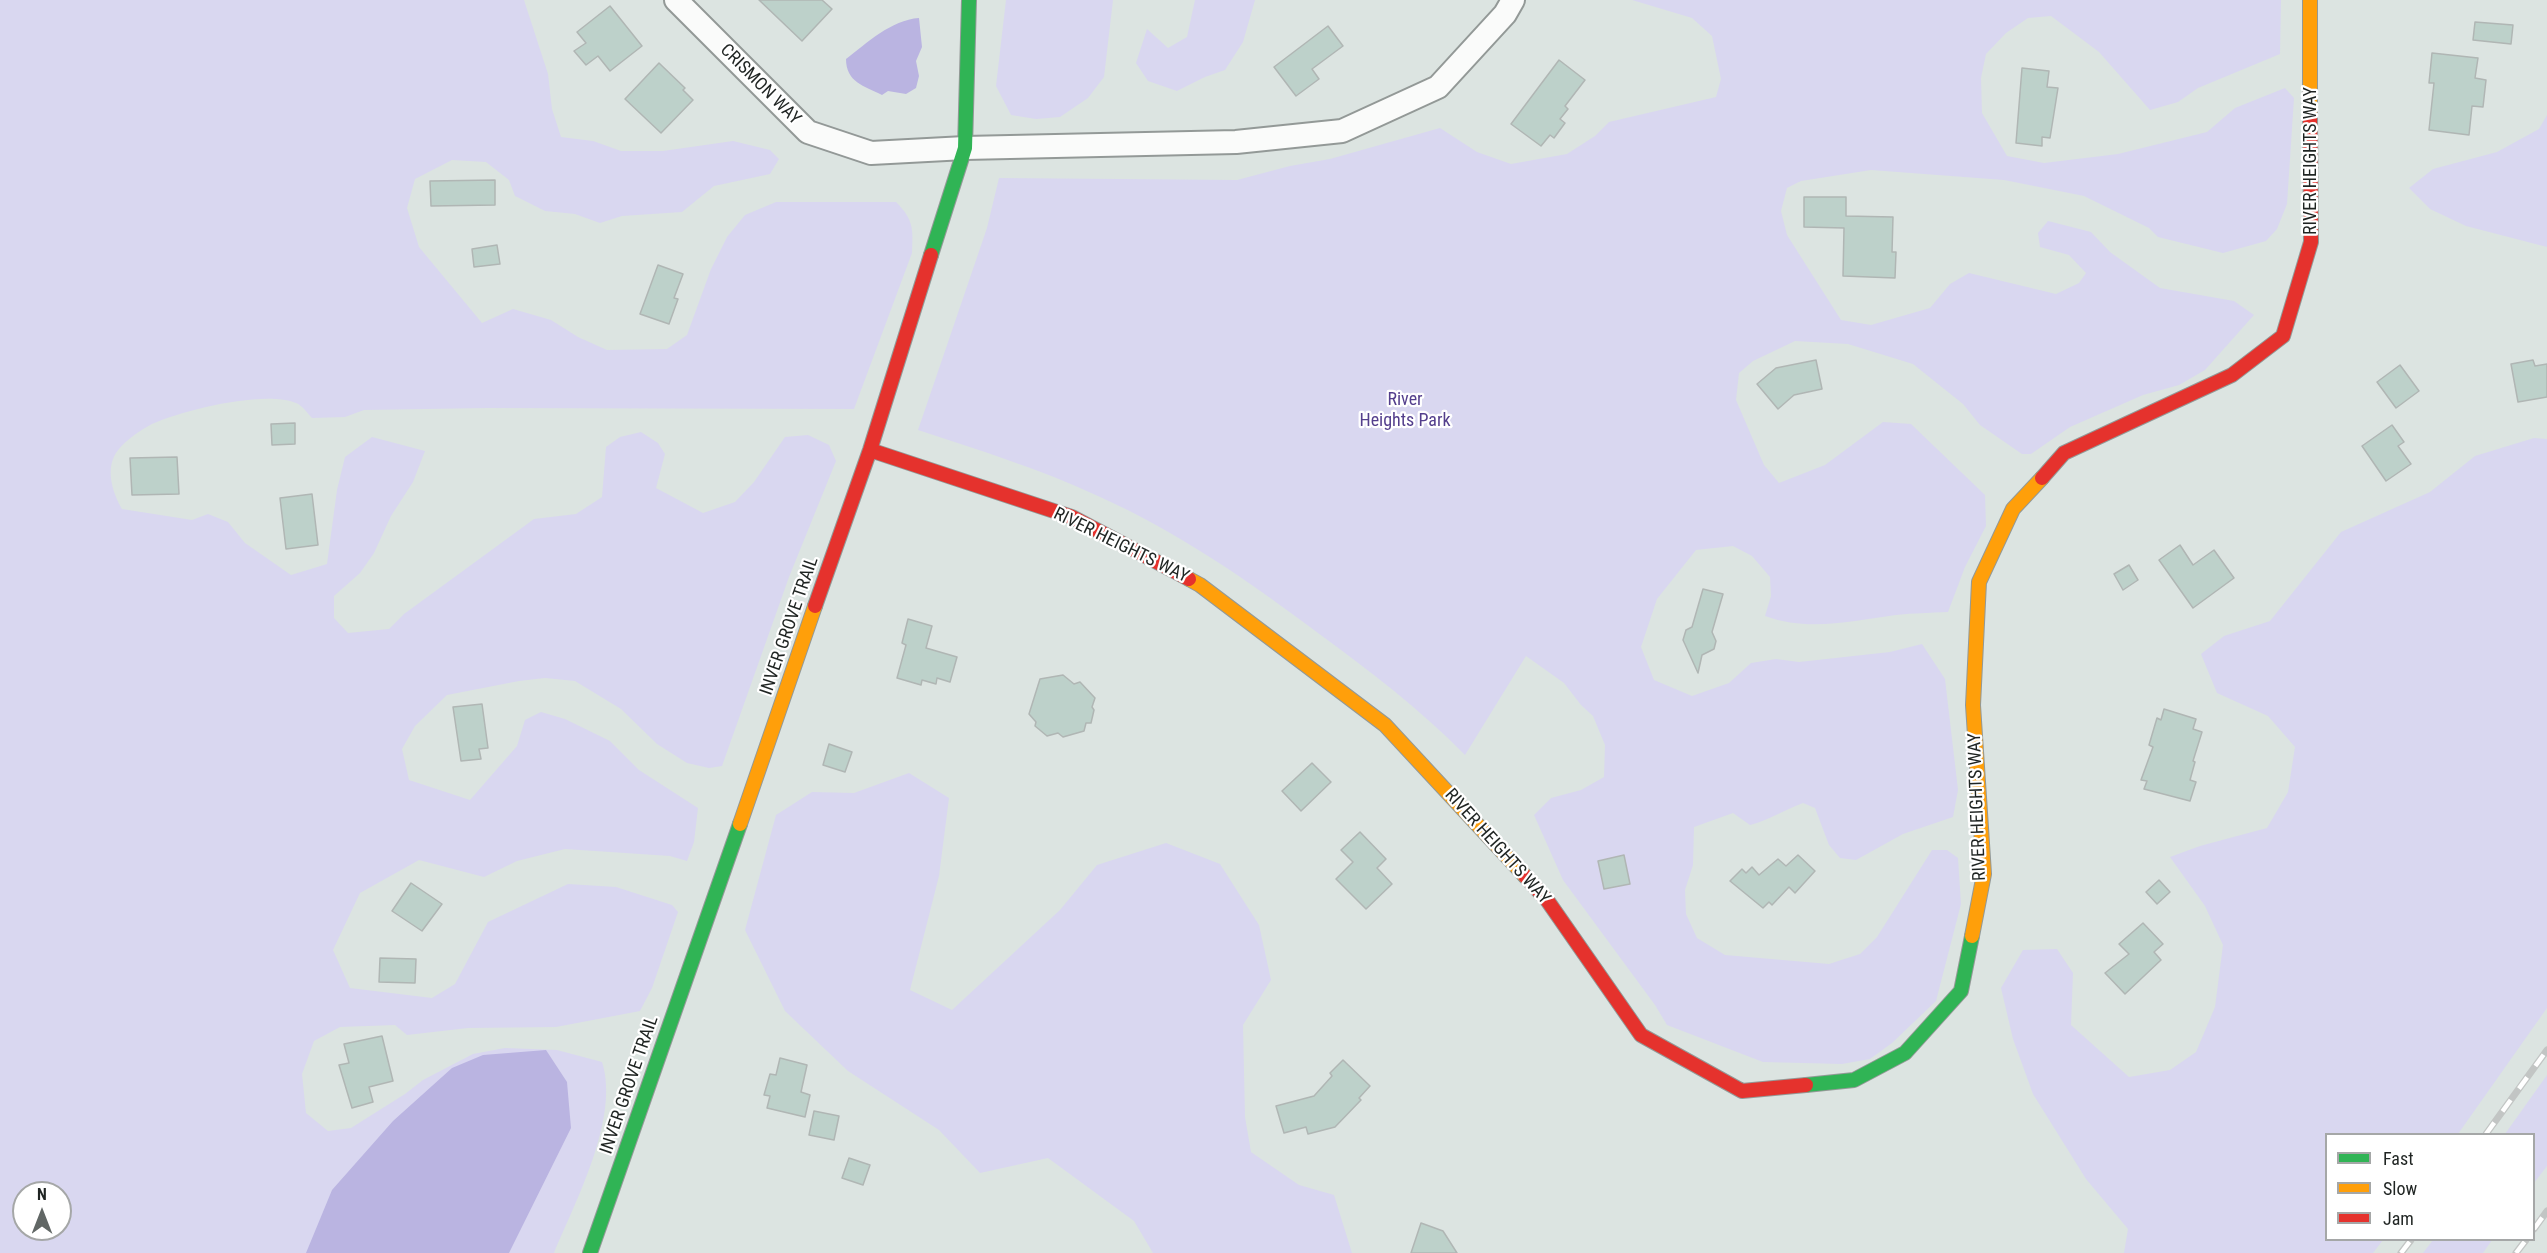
<!DOCTYPE html>
<style>
body{margin:0}
#map{position:relative;width:2547px;height:1253px;overflow:hidden;background:#dce4e1;font-family:"Roboto Condensed",sans-serif}
canvas{display:block}
.legend{position:absolute;left:2325px;top:1133px;width:210px;height:108px;box-sizing:border-box;background:#fff;border:2px solid #a5a7a7;margin:0;padding:8px 10px;list-style:none;font-size:18px;color:#1f2422}
.legend li{display:flex;align-items:center;gap:12px;height:30px}
.legend b{width:30px;border:2px solid #a5a7a7}
.north{position:absolute;left:12px;top:1181px;width:60px;height:60px;box-sizing:border-box;background:#fff;border:2px solid #a5a7a7;border-radius:50%;rotate:0deg;font-size:16px;font-weight:700;line-height:24px;text-align:center;color:#1f2422}
.north::after{content:'';display:block;margin:auto;width:21px;height:27px;background:#616765;clip-path:polygon(50% 0,100% 100%,50% 72%,0 100%)}
</style>
<div id="map">
<canvas width="2547" height="1253"></canvas>
<ul class="legend">
<li><b style="height:8px;background:#30b455"></b>Fast</li>
<li><b style="height:8px;background:#ff9f0a"></b>Slow</li>
<li><b style="height:8px;background:#e5322d"></b>Jam</li>
</ul>
<div class="north">N</div>
</div>
<script>
const context = document.querySelector('canvas').getContext('2d');
context.lineJoin = 'round';
function fillPath(path, color) {
  context.fillStyle = color;
  context.fill(path, 'evenodd');
}
function strokePath(path, color, width, dash) {
  context.strokeStyle = color;
  context.lineWidth = width;
  context.lineCap = dash ? 'butt' : 'round';
  context.setLineDash(dash || []);
  context.stroke(path);
}
function drawText(font, color, halo, rows, align = 'center') {
  context.font = font + ' "Roboto Condensed",sans-serif';
  context.lineWidth = 4.5;
  context.setLineDash([]);
  context.textBaseline = 'middle';
  context.strokeStyle = halo;
  context.fillStyle = color;
  for (const [text, x, y, turn = 0] of rows) {
    context.save();
    context.translate(x, y);
    context.rotate((+turn || 0) * Math.PI / 180);
    context.textAlign = isNaN(turn) ? turn : align;
    if (halo) context.strokeText(text, 0, 0);
    context.fillText(text, 0, 0);
    context.restore();
  }
}
const green = new Path2D(`
 M0 0H524L548 74 552 109 561 137 593 141 621 151H663L733 141 770 150 779 159 770 174 714 186 682 212 622 216 600 223 575 214 545 211 515 196 509 180 486 162 452 160 415 179 407 208 419 247 482 323 513 309 551 320 578 337 607 350 667 349 687 335 711 269 727 237 745 215 776 202H896C914 220 913 229 912 253L854 409 488 408 364 410 345 417 312 418C308 414 302 405 296 403 264 390 184 410 152 424 142 429 126 440 119 449 104 466 112 492 122 509L192 520 208 514 228 522 245 543 291 575 327 564 337 490 345 457 372 437 425 451 413 482 391 516 374 553 360 573 334 596V618L348 633 389 629 404 614 534 519 576 514 602 497 606 447 620 437 641 432 658 443 665 454 656 488 703 513 735 502 754 482 785 437 808 435 829 445 836 461 789 577 722 766 709 768 687 763 657 744 621 709 575 681 545 678 519 681 447 695 415 726 402 749 409 780 470 800 517 746 525 720 541 712 565 719 610 741 639 770 698 808 694 842 687 861 670 856 565 849 517 861 484 877 419 860 360 893 333 950 350 988 432 998 455 984 488 922 568 884 616 887 672 905 678 912 652 988 640 1011 556 1027 468 1028 407 1035 395 1025 340 1027 314 1041 302 1074 306 1113 328 1131 351 1128 405 1094 423 1080 473 1054 505 1048 557 1050 602 1062C620 1118 575 1202 554 1253H0ZM24 1193H60V1229H24Z
 M1006 0H1113L1104 77 1088 98 1060 117 1036 119 1011 115 996 86Z
 M1195 0H1255L1243 42 1225 70 1205 77 1177 91 1148 81 1136 63 1147 29 1168 48 1187 37Z
 M1632 0H2281L2280 54 2198 88 2178 102 2150 110 2099 52 2051 16 2028 18 2006 33 1986 54 1981 78 1982 113 2007 156 2044 163 2118 154 2207 132 2235 108 2285 88 2294 98 2287 204 2277 229 2266 241 2223 253 2158 237 2149 228 2084 196 2004 180 1871 170 1801 181 1787 188 1781 211 1787 235 1841 320 1871 325 1930 308 1950 284 1969 273 2056 294 2079 283 2086 273 2069 255 2040 247 2038 233 2048 221 2091 232 2110 252 2160 288 2234 301 2254 315 2205 370 2179 385 2143 395 2070 427 2031 454H2022L1980 425 1963 404 1913 364 1848 344 1795 341 1753 361 1739 373 1736 400 1764 465 1779 483 1825 465 1883 422 1911 424 1985 495 1986 526 1965 567 1948 612C1930 613 1913 613 1896 615 1851 621 1809 632 1765 616L1771 596 1770 577 1752 556 1733 546 1696 550 1657 599 1641 647 1654 680 1692 696 1729 683 1751 663 1776 659 1799 662 1890 652 1922 644 1945 679 1958 790 1953 817 1903 834 1856 860 1840 858 1829 845 1815 808 1803 803C1784 810 1769 820 1750 825L1733 813 1694 827 1693 865 1685 890 1686 914 1697 938 1725 955 1829 964 1860 954 1877 937 1932 850H1947L1958 858 1961 904 1936 1001 1892 1043 1870 1059 1842 1064 1763 1062 1667 1025 1655 1005 1563 880 1534 815 1551 798 1581 790 1604 777 1605 745 1593 716 1581 705 1564 683 1526 656 1465 755C1420 709 1370 671 1318 633 1249 581 1178 532 1098 496 1040 469 979 450 918 430L987 228 999 178 1237 180 1290 166 1330 159 1440 128 1477 152 1511 164 1567 154 1595 136 1609 122 1716 97 1721 79 1712 36 1692 18Z
 M2547 115V247L2466 226 2430 209 2409 188 2433 169 2497 152 2539 129Z
 M2534 438 2547 439V1008L2458 1134H2326V1240H2383L2373 1253H2124L2128 1229 2086 1179 2033 1094 2013 1039 2001 988 2023 950 2057 949 2073 973 2071 1025 2129 1077 2170 1070 2196 1052 2215 1007 2223 945 2205 906 2170 857 2200 846 2267 828 2288 792 2295 747 2268 716 2217 693 2201 654 2224 636 2270 621 2341 532 2430 492 2475 456Z
 M909 773 949 798 939 876 910 990 952 1010 1060 910 1097 865 1166 843 1220 864 1259 925 1271 980 1243 1025 1245 1117 1251 1152 1299 1185 1334 1195 1352 1253H1153L1134 1221 1048 1158 980 1173 939 1130 848 1071 785 1011 745 930 776 815 812 792 854 793Z
 M2547 1075V1166L2534 1183V1134H2505Z
 M2433 1240H2492L2483 1253H2423Z`);
const water = new Path2D(`
 M919 18 922 47 916 61 919 76 916 88 906 94 888 91 882 95C864 86 846 82 846 59 867 43 891 20 919 18Z
 M546 1050 567 1082 571 1128 509 1253H306L332 1190 393 1121 452 1068 483 1055Z`);
const building = new Path2D(`
 M759 0H822L832 9 802 41Z
 M610 6 642 46 610 71 598 56 586 65 574 51 586 43 577 32Z
 M2475 22 2513 25 2511 44 2473 40Z
 M1328 26 1343 46 1312 69 1319 79 1296 96 1274 67Z
 M2432 53 2478 58 2475 78 2486 80 2483 107 2472 106 2469 135 2429 130 2434 83H2429Z
 M1559 60 1585 80 1565 106 1568 109 1560 119 1565 123 1554 138 1550 135 1541 146 1511 124Z
 M659 63 685 88 683 90 693 100 661 133 625 99Z
 M2022 68 2049 71 2047 87 2058 88 2050 138 2042 137V146L2016 143Z
 M495 180V205L431 206 430 181Z
 M1804 197H1846V216L1893 217 1892 252H1896L1895 278 1843 276 1844 228 1804 227Z
 M497 245 500 264 474 267 472 249Z
 M658 265 683 274 674 298 678 299 669 324 640 314Z
 M1816 360 1822 389 1794 395 1778 409 1757 384 1776 368Z
 M2533 360 2535 366 2547 364V397L2518 402 2511 364Z
 M2400 365 2419 391 2396 408 2377 382Z
 M295 423V444L272 445 271 424Z
 M2392 425 2404 442 2398 446 2411 464 2386 481 2362 446Z
 M177 457 179 494 132 495 130 458Z
 M312 494 318 545 286 549 280 498Z
 M2180 545 2193 565 2214 550 2234 578 2193 608 2159 560Z
 M2129 565 2138 580 2123 590 2114 574Z
 M1703 589 1723 594 1712 632 1716 641 1714 649 1702 655 1698 673 1683 640 1686 630 1692 627Z
 M908 619 932 626 926 648 957 657 950 682 937 678 936 684 922 680 921 685 897 678 906 645 902 643Z
 M1063 675 1074 684 1080 682 1095 698 1092 707 1094 710 1091 723H1086L1084 731 1063 737 1058 733 1047 736 1035 726 1036 722 1029 714 1040 679Z
 M482 704 488 748 479 749 481 759 461 761 453 707Z
 M2164 709 2196 719 2193 729 2202 732 2193 761 2195 762 2190 780 2196 782 2190 801 2144 789 2147 781 2141 780 2153 747 2149 745 2157 718 2161 720Z
 M829 744 852 752 845 772 823 765Z
 M1312 763 1331 782 1301 811 1282 791Z
 M1360 832 1386 859 1377 868 1392 884 1366 909 1336 879 1353 862 1341 850Z
 M1624 855 1630 884 1604 889 1598 861Z
 M1798 855 1815 871 1795 893 1789 887 1772 905 1769 902 1763 908 1730 881 1742 869 1746 873 1752 867 1759 875 1778 859 1786 866Z
 M2159 880 2170 892 2157 904 2146 892Z
 M411 883 442 904 422 931 392 911Z
 M2143 923 2163 944 2154 952 2161 960 2125 994 2105 973 2129 954 2119 944Z
 M380 958 416 959 415 983 379 982Z
 M382 1036 393 1081 369 1087 373 1102 352 1108 339 1065 349 1063 344 1044Z
 M780 1058 807 1065 801 1092 810 1095 805 1117 767 1108 770 1096 764 1095 770 1074 776 1075Z
 M1343 1060 1370 1086 1359 1098 1361 1100 1335 1127 1308 1134 1306 1127 1284 1133 1276 1106 1314 1096 1332 1076 1330 1073Z
 M814 1111 839 1116 834 1140 809 1135Z
 M849 1158 870 1165 863 1185 842 1178Z
 M1421 1223 1443 1231 1457 1253H1411Z`);
const street = new Path2D(`
 M676 0 808 132 871 153 965 148 1236 142 1342 131 1438 87 1505 14 1513 0`);
const fast = new Path2D(`
 M931 255 965 148 969 0
 M1806 1085 1854 1080 1905 1053 1961 991 1972 936
 M590 1253 740 824`);
const slow = new Path2D(`
 M2310 0V116
 M1189 579 1200 585 1385 725 1525 876
 M740 824 815 606
 M1972 936 1984 874 1973 705 1979 582 2013 509 2042 478`);
const jam = new Path2D(`
 M870 450 1072 517 1189 579
 M2042 478 2064 453 2232 375 2283 336 2311 242 2310 116
 M815 606 870 450 931 255
 M1525 876 1547 900 1641 1035 1742 1091 1806 1085`);
const rail = new Path2D(`
 M2486 1134 2547 1050
 M2534 1229 2547 1211
 M2401 1253 2411 1240
 M2516 1253 2526 1240`);
const streetNames = [
 ["CRISMON WAY",760,85,45],
 ["RIVER HEIGHTS WAY",2311,161,-90],
 ["RIVER HEIGHTS WAY",1121,546,26],
 ["INVER GROVE TRAIL",790,626,-71],
 ["RIVER HEIGHTS WAY",1978,807,-92],
 ["RIVER HEIGHTS WAY",1497,847,48],
 ["INVER GROVE TRAIL",630,1085,-71]
];
const parkNames = [
 ["River",1405,400],
 ["Heights Park",1405,421]
];
fillPath(green, '#d9d7f0');
fillPath(water, '#bab4e1');
fillPath(building, '#bdd1ca');
strokePath(building, '#b0b6b4', 1.5);
strokePath(street, '#939997', 26);
strokePath(fast, '#939997', 16);
strokePath(slow, '#939997', 16);
strokePath(jam, '#939997', 16);
strokePath(street, '#fafbfa', 22);
strokePath(fast, '#30b455', 14);
strokePath(slow, '#ff9f0a', 14);
strokePath(jam, '#e5322d', 14);
strokePath(rail, '#c2c5c4', 7);
strokePath(rail, '#fff', 4.5, [14]);
drawText('18px', '#1f2422', '#fff', streetNames);
drawText('18px', '#533e8c', '#fff', parkNames);
</script>
